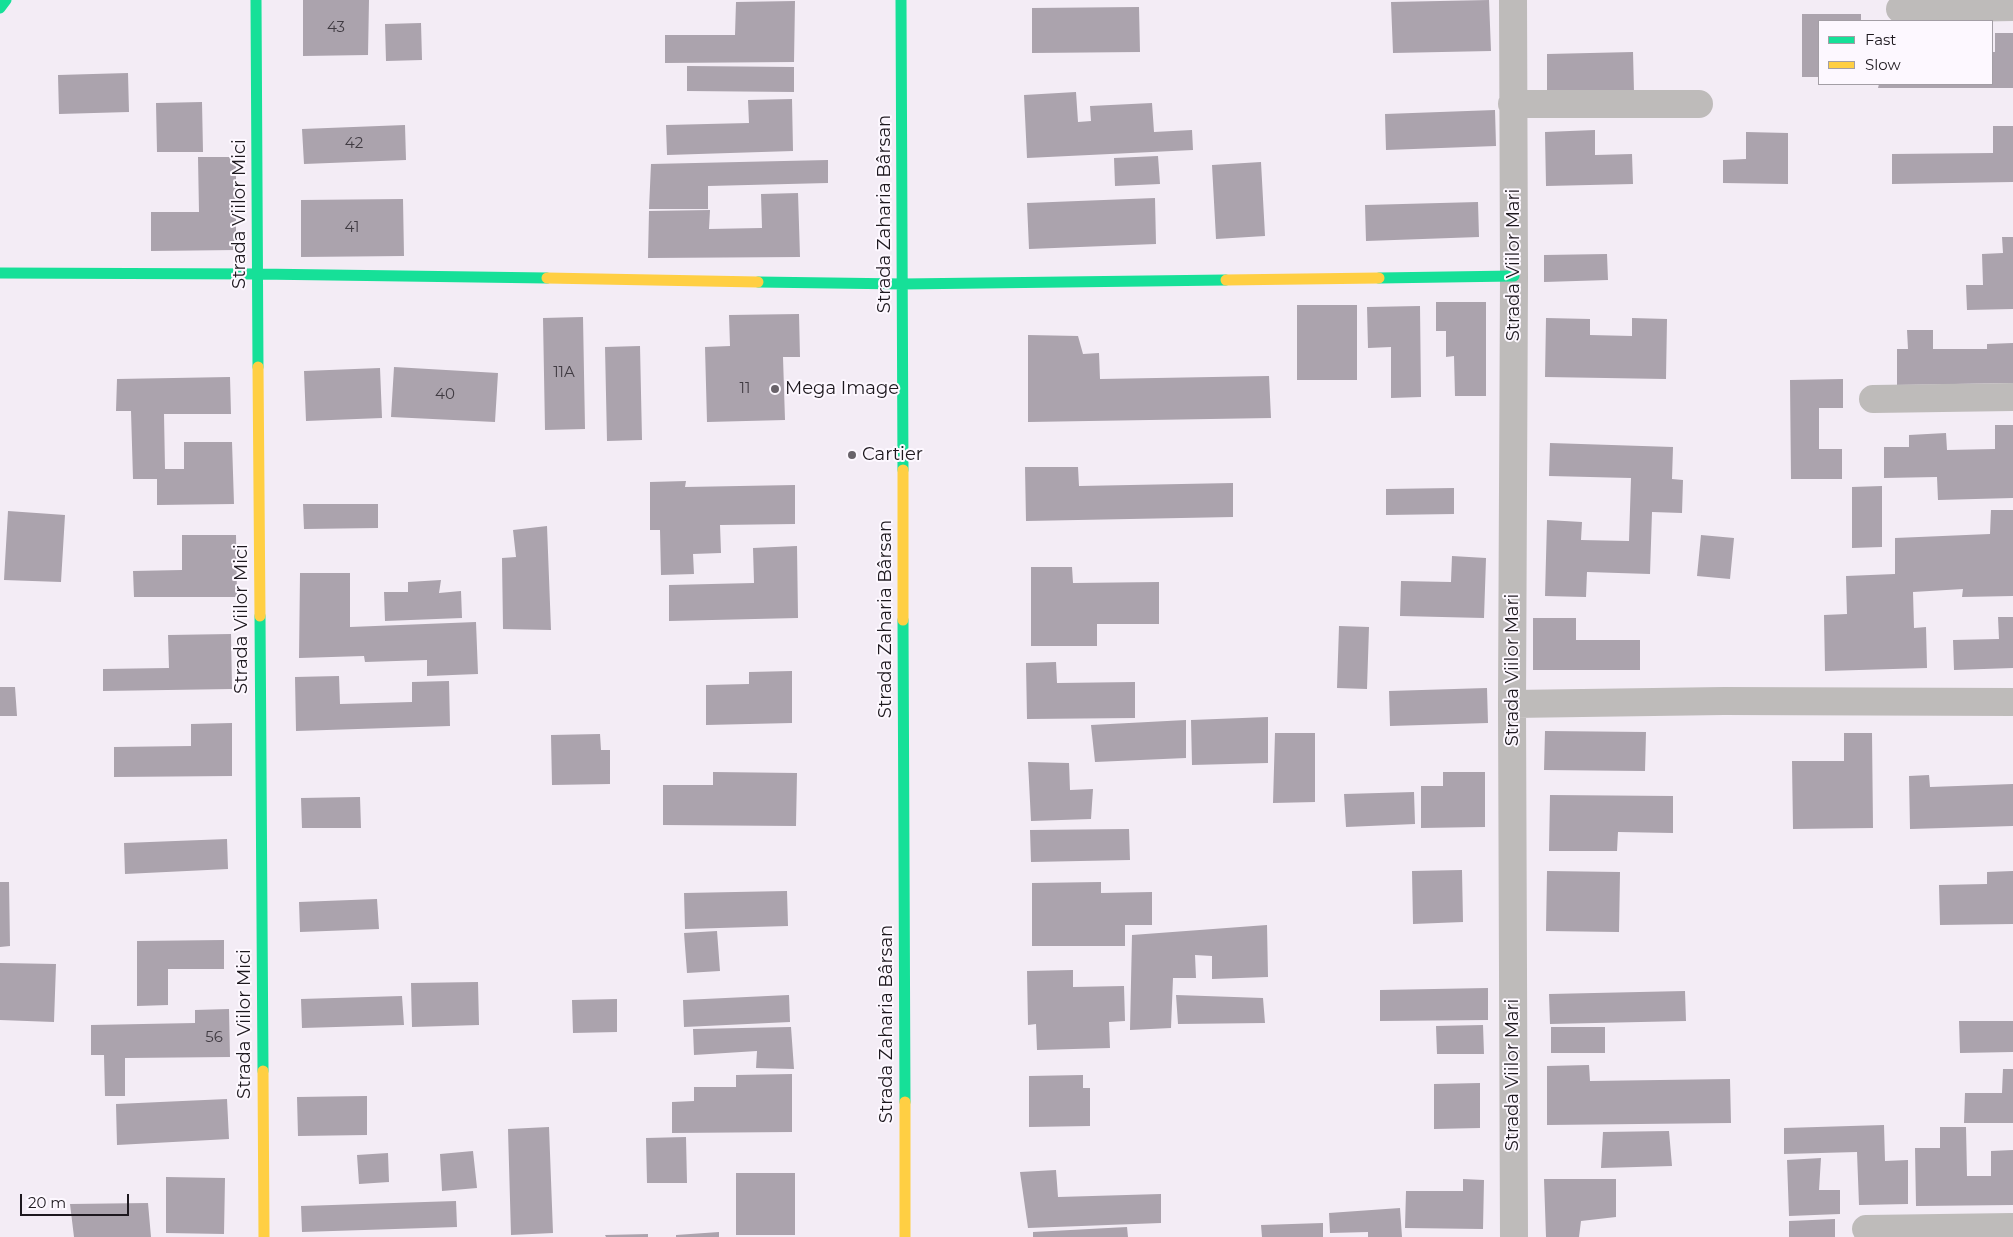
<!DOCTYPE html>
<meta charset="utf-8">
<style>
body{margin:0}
#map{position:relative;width:2013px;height:1237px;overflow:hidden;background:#f3ecf5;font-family:Montserrat,sans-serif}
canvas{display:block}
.legend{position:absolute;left:1818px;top:20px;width:175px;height:65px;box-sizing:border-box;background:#fdf8ff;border:1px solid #a39ea5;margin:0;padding:6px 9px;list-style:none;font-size:15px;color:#1d181e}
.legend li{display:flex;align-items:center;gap:10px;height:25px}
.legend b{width:25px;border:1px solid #a39ea5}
.scale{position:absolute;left:20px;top:1194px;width:109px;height:22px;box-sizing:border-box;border:2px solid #1d181e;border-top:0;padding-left:6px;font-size:15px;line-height:18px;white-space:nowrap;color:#1d181e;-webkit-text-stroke:4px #fdf8ff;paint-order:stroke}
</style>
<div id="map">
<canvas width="2013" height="1237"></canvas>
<ul class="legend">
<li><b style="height:6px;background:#16e098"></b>Fast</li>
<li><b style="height:6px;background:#ffcf43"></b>Slow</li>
</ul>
<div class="scale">20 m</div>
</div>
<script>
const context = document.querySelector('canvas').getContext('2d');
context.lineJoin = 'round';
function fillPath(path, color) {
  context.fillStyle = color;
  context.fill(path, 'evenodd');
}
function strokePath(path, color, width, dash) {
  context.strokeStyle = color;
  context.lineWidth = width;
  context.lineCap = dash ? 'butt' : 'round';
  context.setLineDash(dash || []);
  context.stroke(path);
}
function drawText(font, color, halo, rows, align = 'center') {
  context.font = font + ' Montserrat,sans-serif';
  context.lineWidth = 4;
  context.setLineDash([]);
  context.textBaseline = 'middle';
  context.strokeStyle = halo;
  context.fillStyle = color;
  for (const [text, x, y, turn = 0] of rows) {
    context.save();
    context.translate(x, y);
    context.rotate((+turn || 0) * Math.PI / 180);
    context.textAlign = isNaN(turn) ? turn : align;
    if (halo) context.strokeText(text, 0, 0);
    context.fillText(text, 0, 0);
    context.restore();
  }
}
const building = new Path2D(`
 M303 0H369L368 55 303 56Z
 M1489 0 1491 51 1393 53 1391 2Z
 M795 1 794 62 665 63V35H735L736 2Z
 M1139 7 1140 52 1032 53V8Z
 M1802 14H1861V21H1819V77H1802Z
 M421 23 422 60 386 61 385 24Z
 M1995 33H2013V88H1878L1879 84H1992V52H1995Z
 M1633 52 1634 92 1547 94V54Z
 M687 66 794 67V92L687 91Z
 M128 73 129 112 59 114 58 75Z
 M1076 92 1078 122 1091 121 1090 106 1152 103 1154 132 1192 130 1193 150 1027 158 1024 95Z
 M792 99 793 151 667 155 666 125 749 123 748 100Z
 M202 102 203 152H157L156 103Z
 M1495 110 1496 146 1386 150 1385 114Z
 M405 125 406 160 304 164 302 129Z
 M1993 126H2013V182L1892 184V154L1993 153Z
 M1595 130V155L1632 154 1633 184 1546 186 1545 132Z
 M1746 132 1788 133V184L1723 183V160L1746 159Z
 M1158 156 1160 184 1115 186 1114 158Z
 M198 157H236V250L151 251V212H199Z
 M828 160V183L708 186V209H649L651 164Z
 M1261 162 1265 236 1216 239 1212 165Z
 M798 193 800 257 648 258 649 211 710 210 709 229 762 228 761 194Z
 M1155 198 1156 244 1029 249 1027 203Z
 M403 199 404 256 301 257V200Z
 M1478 202 1479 237 1366 241 1365 205Z
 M2002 237H2013V309L1967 310 1966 285H1983L1982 254 2003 253Z
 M1607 254 1608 280 1544 282V255Z
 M1436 302H1486V396H1455L1454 356 1446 357V331H1436Z
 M1297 305H1357V380H1297Z
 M1420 306 1421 397 1391 398V347L1368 348 1367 307Z
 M799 314 800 357H783L785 420 707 422 705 347 730 346 729 315Z
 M583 317 585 429 545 430 543 318Z
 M1546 318 1590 319V335L1632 336V318L1667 319 1666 379 1545 377Z
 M1907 330H1933V349H1987V344L2013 343V383L1897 385V349H1908Z
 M1028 335 1078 336 1083 354 1099 353 1100 379 1269 376 1271 418 1028 422Z
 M640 346 642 440 607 441 605 347Z
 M394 367 498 373 495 422 391 417Z
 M380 368 382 418 306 421 304 371Z
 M230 377 231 414H164L165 469H184V442H232L234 504 157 505V479H133L131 411H116L117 379Z
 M1843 379V408H1819V449H1842V479H1791L1790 380Z
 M1995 425H2013V498L1938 500 1937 477 1884 478V447H1909V435L1946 433 1947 450 1995 449Z
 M1550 443 1673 447 1672 479 1683 480 1682 513 1652 512 1650 574 1587 572 1586 597 1545 596 1547 520 1582 522 1581 540 1629 541 1631 478 1549 476Z
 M1025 467H1078L1079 486 1233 483V517L1026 521Z
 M686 481 685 487 795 485V524L720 525 721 553 693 554 694 574 661 575 660 530H650V482Z
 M1882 486V547L1852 548V487Z
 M1454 488V514L1386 515V489Z
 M303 504H378V528L304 529Z
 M1991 510H2013V596L1962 597 1963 589 1913 592 1914 628 1926 627 1927 668 1825 671 1824 615 1847 614 1846 576 1895 574V538L1990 534Z
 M8 511 65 515 61 582 4 580Z
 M547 526 551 630 503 629 502 558 516 557 513 530Z
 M182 535H236L237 597H134L133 571 182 570Z
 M1701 535 1734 538 1730 579 1697 576Z
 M797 546 798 618 669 621V585L754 583 753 548Z
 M1452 556 1486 558 1484 618 1400 616 1401 581 1451 582Z
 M1031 567H1072L1073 583 1159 582V624H1097V646H1031Z
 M300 573H350V627L476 622 478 674 427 676V660L365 662 364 656 299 658Z
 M441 580 439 593 461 591 462 618 385 621 384 592H408V582Z
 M1998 617H2013V668L1954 670 1953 640 1999 639Z
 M1533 618H1576V640H1640V670H1533Z
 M1339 626 1369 627 1367 689 1337 688Z
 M231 634 232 689 103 691V669L169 668 168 635Z
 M1056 662 1057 683 1135 682V718L1027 719 1026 663Z
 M792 671V723L706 725V685L749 684V672Z
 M339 676 340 704 412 702V682L449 681 450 726 296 731 295 677Z
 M0 687H15L17 716H0Z
 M1487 688 1488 723 1390 726 1389 691Z
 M1268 717V763L1192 765 1191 720Z
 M1186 720V758L1095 762 1091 725Z
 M232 723V776L114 777V747L191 746V724Z
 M1545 731 1646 732 1645 771 1544 770Z
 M1275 733H1315V802L1273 803Z
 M1844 733H1872L1873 828 1793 829 1792 761H1844Z
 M600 734 601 750H610V784L552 785 551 735Z
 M1028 762 1069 763 1070 790 1093 789 1091 819 1031 821Z
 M713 772 797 773 796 826 663 825V785H713Z
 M1443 772H1485V827L1421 828V786H1443Z
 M1929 775 1930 787 2013 784V826L1910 829 1909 776Z
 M1414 792 1415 824 1346 827 1344 794Z
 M1550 795 1673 796V833L1618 832 1617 851H1549Z
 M360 797 361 828H302L301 798Z
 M1129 829 1130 860 1031 862 1030 830Z
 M227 839 228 869 125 874 124 843Z
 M1462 870 1463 922 1413 924 1412 871Z
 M1547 871 1620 872 1619 932 1546 931Z
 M2013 871V924L1940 925 1939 885 1987 884V872Z
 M0 882H9L10 946 0 947Z
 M1101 882V893L1152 892V925H1125V946H1032V883Z
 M787 891 788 926 685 929 684 893Z
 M377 899 379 929 300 932 299 902Z
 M1267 925 1268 977 1212 979V956L1195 955 1196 978H1173L1171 1028 1130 1030 1132 935Z
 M717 931 720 971 687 973 684 933Z
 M224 940V969H168V1005L137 1006V941Z
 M0 963 56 964 54 1022 0 1020Z
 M1073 970V987L1124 986 1125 1021 1109 1022 1110 1048 1037 1050 1036 1024 1028 1025 1027 971Z
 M478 982 479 1025 412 1027 411 983Z
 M1488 988V1020L1380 1021V990Z
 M1685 991 1686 1021 1550 1024 1549 994Z
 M789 995 790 1022 684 1027 683 1000Z
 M1176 995 1263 998 1265 1023 1178 1024Z
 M402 996 404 1025 302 1028 301 999Z
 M617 999V1032L573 1033 572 1000Z
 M229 1009 230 1057 125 1058V1096H105L104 1055H91V1025L195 1023V1010Z
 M1959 1021H2013V1052L1960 1053Z
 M1483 1025 1484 1054H1437L1436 1026Z
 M791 1027 794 1069 756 1068 757 1051 694 1055 693 1029Z
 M1551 1027H1605V1053H1551Z
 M1589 1065 1590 1081 1730 1079 1731 1123 1547 1125V1066Z
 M2003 1069H2013V1123H1964L1965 1093H2002Z
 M792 1074V1132L672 1133V1102L694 1101V1087H736V1075Z
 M1083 1075V1088H1090V1126L1029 1127V1076Z
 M1480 1083V1128L1434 1129V1084Z
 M367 1096V1135L298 1136 297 1097Z
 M227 1099 229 1139 117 1145 116 1104Z
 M1884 1125 1885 1161 1908 1160V1204L1859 1205 1857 1152 1784 1154V1128Z
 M549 1127 553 1233 511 1235 508 1129Z
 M1940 1127H1966L1967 1176H1991V1151L2013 1150V1205L1916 1206 1915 1148H1940Z
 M1669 1131 1672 1166 1601 1168 1603 1132Z
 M686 1137 687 1183H647L646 1138Z
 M473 1151 477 1188 442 1191 440 1154Z
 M388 1153 389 1182 359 1184 357 1155Z
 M1821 1158 1819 1190H1840V1214L1789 1216 1787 1160Z
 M1056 1170 1058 1197 1161 1194V1223L1028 1228 1020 1172Z
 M736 1173H795V1235H736Z
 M166 1177 225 1178 224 1234 166 1233Z
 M1463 1179 1484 1180 1483 1229 1405 1228 1406 1191H1463Z
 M1544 1179H1616V1217L1581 1221 1579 1237H1546Z
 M456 1201 457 1227 302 1232 301 1206Z
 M148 1203 151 1237H74L70 1204Z
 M1400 1208 1402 1237H1368V1232L1330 1233 1329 1213Z
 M1835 1219V1237H1789V1221Z
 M1323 1223V1237H1262L1261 1225Z
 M1127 1227 1128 1237H1033V1232Z
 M719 1232V1237H676V1235Z
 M648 1234V1237H606L605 1235Z`);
const street = new Path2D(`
 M1513 0 1514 276 1512 704 1514 1237
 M1900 9 2013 7
 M1512 104H1699
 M1873 399 2013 397
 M1512 704 1724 701 2013 702
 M1866 1229 2013 1227`);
const fast = new Path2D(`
 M256 0 258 367
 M901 0 903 470
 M0 8 6 0
 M0 273 258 274 547 278
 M1379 278 1514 276
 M758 282 903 284 1226 280
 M260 616 263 1071
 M903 620 905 1102`);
const slow = new Path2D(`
 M547 278 758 282
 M1226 280 1379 278
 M258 367 260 616
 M903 470V620
 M263 1071 264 1237
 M905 1102V1237`);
const markers = [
 [775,389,5,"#686269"],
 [852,455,5,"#686269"]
];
const numberNames = [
 ["43",336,28],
 ["42",354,144],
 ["41",352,228],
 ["11A",564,373],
 ["11",745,389],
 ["40",445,395],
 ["56",214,1038]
];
const streetNames = [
 ["Strada Viilor Mici",240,214,-90],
 ["Strada Zaharia Bârsan",885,214,-90],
 ["Strada Viilor Mari",1514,265,-90],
 ["Strada Viilor Mici",242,619,-90],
 ["Strada Zaharia Bârsan",886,619,-90],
 ["Strada Viilor Mari",1513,670,-90],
 ["Strada Viilor Mici",245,1024,-90],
 ["Strada Zaharia Bârsan",887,1024,-90],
 ["Strada Viilor Mari",1513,1075,-90]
];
const poiNames = [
 ["Mega Image",785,389],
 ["Cartier",862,455]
];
fillPath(building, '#aba3ad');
strokePath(street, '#bebbba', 28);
strokePath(fast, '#16e098', 11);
strokePath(slow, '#ffcf43', 11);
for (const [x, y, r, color] of markers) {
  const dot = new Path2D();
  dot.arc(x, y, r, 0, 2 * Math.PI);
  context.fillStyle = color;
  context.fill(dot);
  strokePath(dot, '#fdf8ff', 2);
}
drawText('15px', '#403b42', null, numberNames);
drawText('18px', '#1d181e', '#fdf8ff', streetNames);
drawText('18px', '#1d181e', '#fdf8ff', poiNames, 'left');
</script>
